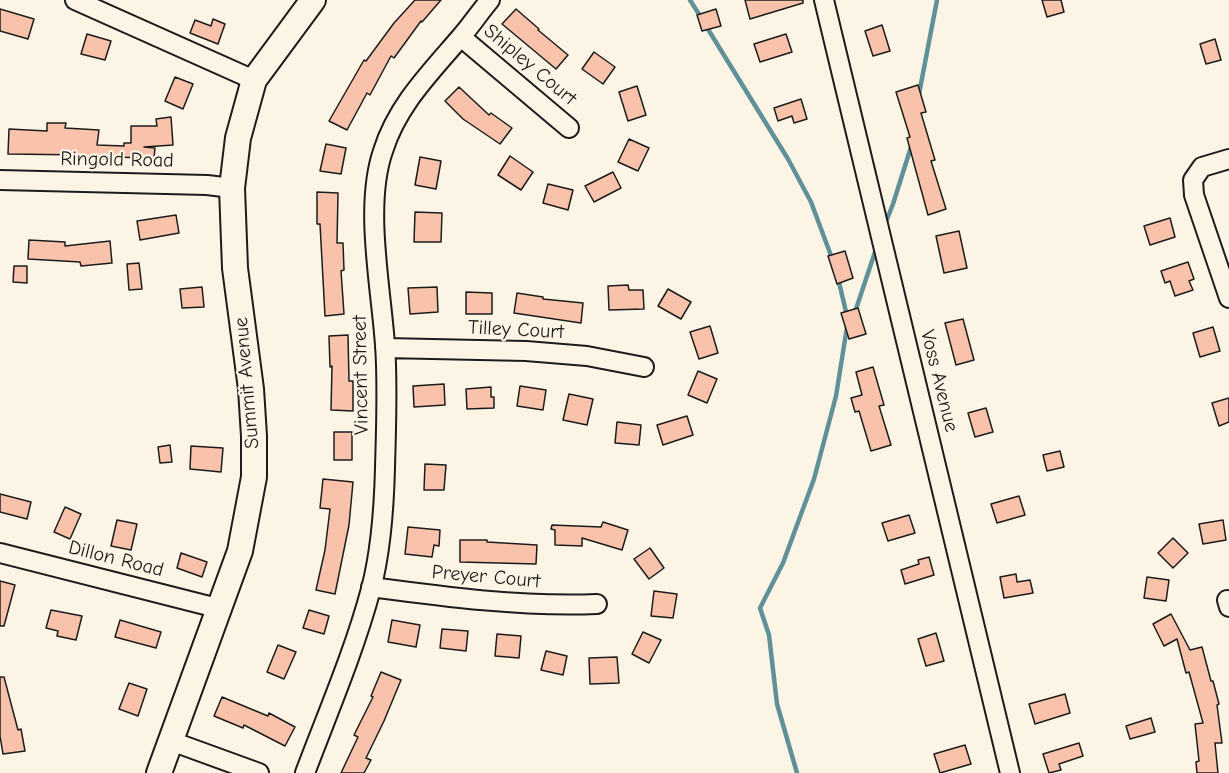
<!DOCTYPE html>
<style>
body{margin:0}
canvas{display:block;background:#fcf5e5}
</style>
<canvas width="1229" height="773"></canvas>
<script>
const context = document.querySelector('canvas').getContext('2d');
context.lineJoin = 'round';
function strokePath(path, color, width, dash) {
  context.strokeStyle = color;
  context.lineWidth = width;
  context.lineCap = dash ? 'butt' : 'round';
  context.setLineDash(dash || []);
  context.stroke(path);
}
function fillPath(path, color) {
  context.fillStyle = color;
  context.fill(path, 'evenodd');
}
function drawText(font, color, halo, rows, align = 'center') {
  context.font = font + ' "Comic Neue",sans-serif';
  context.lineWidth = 4.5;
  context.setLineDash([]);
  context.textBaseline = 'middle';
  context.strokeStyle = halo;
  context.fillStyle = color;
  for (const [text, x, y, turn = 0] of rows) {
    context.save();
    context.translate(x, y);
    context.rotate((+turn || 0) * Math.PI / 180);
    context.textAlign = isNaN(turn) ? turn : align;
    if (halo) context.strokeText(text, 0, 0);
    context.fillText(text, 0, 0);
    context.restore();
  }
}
const stream = new Path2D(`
 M690 0 702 19
 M706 26 788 159 811 202 833 261
 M919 94 937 0
 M884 227 893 204 911 147
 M838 278 847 316
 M854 315 877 246
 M797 773 777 704 769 635 760 608 783 563 814 479 836 396 847 327`);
const building = new Path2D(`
 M415 0H441L422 22 421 21 394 58 391 56 370 95 367 93 347 130 329 121 364 60 366 61 394 23Z
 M745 0H803V3L750 19Z
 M1042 0H1061L1064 12 1047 17Z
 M0 9 34 19 28 39 0 31Z
 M516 9 539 29 538 30 568 55 556 69 502 24Z
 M716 9 721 26 702 31 697 15Z
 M213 19 225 24 218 44 190 33 195 20 211 26Z
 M882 25 890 51 873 56 865 31Z
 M87 34 111 41 105 60 81 54Z
 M786 34 792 52 760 62 754 44Z
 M1215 39 1221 60 1206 64 1200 44Z
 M594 52 615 67 603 84 582 69Z
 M175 77 193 84 183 109 165 101Z
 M918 85 926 112 921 113 935 160 931 161 946 209 928 215 907 138 910 137 896 92Z
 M637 86 646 115 628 121 619 92Z
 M459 87 489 115 491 113 512 128 500 144 463 119 445 101Z
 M801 99 807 119 794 123 792 116 778 121 774 108Z
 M171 117 173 145 144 147 155 148 154 158 109 157 108 159 84 157V155L8 154 9 129 47 131V123H66L65 128 99 130 97 145 124 146V143H131V126H157L156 119Z
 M629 139 649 148 638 171 618 162Z
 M326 144 346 148 341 174 320 171Z
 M510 156 533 172 521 190 498 175Z
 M420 157 441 161 436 189 415 185Z
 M613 172 621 188 594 202 585 186Z
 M548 184 573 190 568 210 543 203Z
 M317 192 338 193 337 243H343L344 270 341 271 344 314 325 316 320 224H317Z
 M415 212 442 213 441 242H414Z
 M176 215 179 233 140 240 137 221Z
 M1170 218 1175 237 1150 245 1144 226Z
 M959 231 967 268 944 273 936 236Z
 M29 240 65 242V246L110 241 112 263 81 266 80 262 28 259Z
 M845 251 853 278 837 284 828 256Z
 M1188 262 1194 279 1189 281 1193 290 1175 296 1170 281 1165 283 1161 271Z
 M139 263 142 289 129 290 127 264Z
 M14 266H27V283L13 282Z
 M628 285 629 290H643L644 309 609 310 608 286Z
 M202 287 204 307 182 308 180 289Z
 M437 287 438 312 410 314 408 288Z
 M668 289 691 302 681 319 658 306Z
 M466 292 492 293V314H466Z
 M517 293 543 297V299L583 303 581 323 514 313Z
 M858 308 866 334 849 339 841 313Z
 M963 319 974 360 956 365 945 323Z
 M710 326 718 353 699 359 690 332Z
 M1213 327 1220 351 1200 357 1193 333Z
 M348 335 349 381H353V411L331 410 332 366 330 367 329 336Z
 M873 367 884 405 879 406 891 445 871 451 859 411 855 412 851 398 862 395 856 372Z
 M698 371 717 379 707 403 688 395Z
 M444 384 445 405 414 407 413 386Z
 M520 386 546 390 543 410 517 406Z
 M491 387V397H494V408L467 409 466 389Z
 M569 394 593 399 587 425 563 420Z
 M1229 398V422L1219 426 1212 403Z
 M986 408 993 432 975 437 968 413Z
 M687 416 693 435 663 445 657 425Z
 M617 422 641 425 639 445 615 443Z
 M334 432H352V460H334Z
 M170 445 172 462 160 463 158 447Z
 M191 446 223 448 221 472 190 469Z
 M1060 451 1064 467 1047 471 1043 455Z
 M425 464 446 465 444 490H424Z
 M323 479 353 482 349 525 335 594 316 590 325 550 330 509 320 508Z
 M0 494 31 502 27 519 0 512Z
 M1019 496 1025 515 997 523 991 504Z
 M65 507 81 514 70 539 54 532Z
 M909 515 915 533 888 541 882 523Z
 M117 520 137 524 131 550 111 546Z
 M1223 520 1226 540 1203 544 1199 524Z
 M603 522 628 530 622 550 582 538V546L555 545V530L551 529 552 525 601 527Z
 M408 527 440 530 439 546 434 545 432 557 405 554Z
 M1173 538 1188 553 1173 568 1158 553Z
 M460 540H487V542L537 545 536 564 460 562Z
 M650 548 664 568 649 579 634 559Z
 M181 553 207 562 202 577 177 568Z
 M929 557 934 575 905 584 901 570 919 564 918 560Z
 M1016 574 1017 582 1030 580 1033 593 1004 598 1000 577Z
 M1147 577 1169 580 1166 601 1144 598Z
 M0 581 15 585 4 626H0Z
 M654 591 677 594 673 618 651 616Z
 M51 610 82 616 76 640 57 636 58 631 46 628Z
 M309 610 329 616 324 634 303 628Z
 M1171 614 1190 650 1202 647 1211 681H1213L1219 704 1217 705 1222 743H1215L1218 773H1197L1196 762 1199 761 1195 724 1203 723 1189 672 1186 673 1177 639 1164 646 1153 624Z
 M120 620 161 632 156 648 115 637Z
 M392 620 420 625 416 647 388 642Z
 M442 629 468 631 466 651 440 648Z
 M643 632 661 640 649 663 632 654Z
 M936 633 944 661 926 666 918 639Z
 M497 634 521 636 519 658 495 656Z
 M278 645 296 652 284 679 267 672Z
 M546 651 567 656 563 675 541 670Z
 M617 657 619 683 590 684 589 658Z
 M381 672 401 680 384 721 366 758 371 760 364 773H341L358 737 354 735 373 697 371 696Z
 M0 677H4L18 730 21 729 25 751 3 754 0 736Z
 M129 683 147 689 138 716 119 709Z
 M1065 694 1070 713 1035 724 1029 704Z
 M222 697 268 716 269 713 295 727 285 746 244 725 243 728 214 716Z
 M1151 718 1155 732 1130 739 1126 726Z
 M1079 743 1083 756 1059 764 1061 770 1049 773 1043 754Z
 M965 745 971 764 940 773 934 754Z`);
const street = new Path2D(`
 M75 0 254 80
 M824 0 1010 773
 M461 37 569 128
 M1229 159 1202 167 1193 180 1194 195 1229 298
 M0 180 207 185 232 188
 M385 348 526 351 587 356 644 367
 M0 553 221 609
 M371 587C446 597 521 607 597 604
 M1227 600 1229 607
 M171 741 259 773
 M305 773C328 712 354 652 371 589 381 551 384 508 385 468 386 427 388 385 385 345 381 287 364 206 383 151 397 106 429 74 459 39 470 27 479 13 490 0`);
const secondary = new Path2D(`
 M159 773 240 551 254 477V436L251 389 235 268 232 188 238 138 254 80 313 0`);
const streetNames = [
 ["Shipley Court",530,65,40],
 ["Ringold Road",117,160,1],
 ["Tilley Court",516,330,3],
 ["Vincent Street",361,375,-91],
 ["Voss Avenue",939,381,76],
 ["Summit Avenue",247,383,-95],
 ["Dillon Road",116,559,14],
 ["Preyer Court",486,577,5]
];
strokePath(stream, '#619198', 4.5);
fillPath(building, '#f8c2ab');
strokePath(building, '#1c1c1c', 1.5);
strokePath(street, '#1c1c1c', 22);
strokePath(secondary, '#1c1c1c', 28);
strokePath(street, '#fcf5e5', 18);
strokePath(secondary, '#fcf5e5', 24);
drawText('20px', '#1c1c1c', '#fcf5e5', streetNames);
</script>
